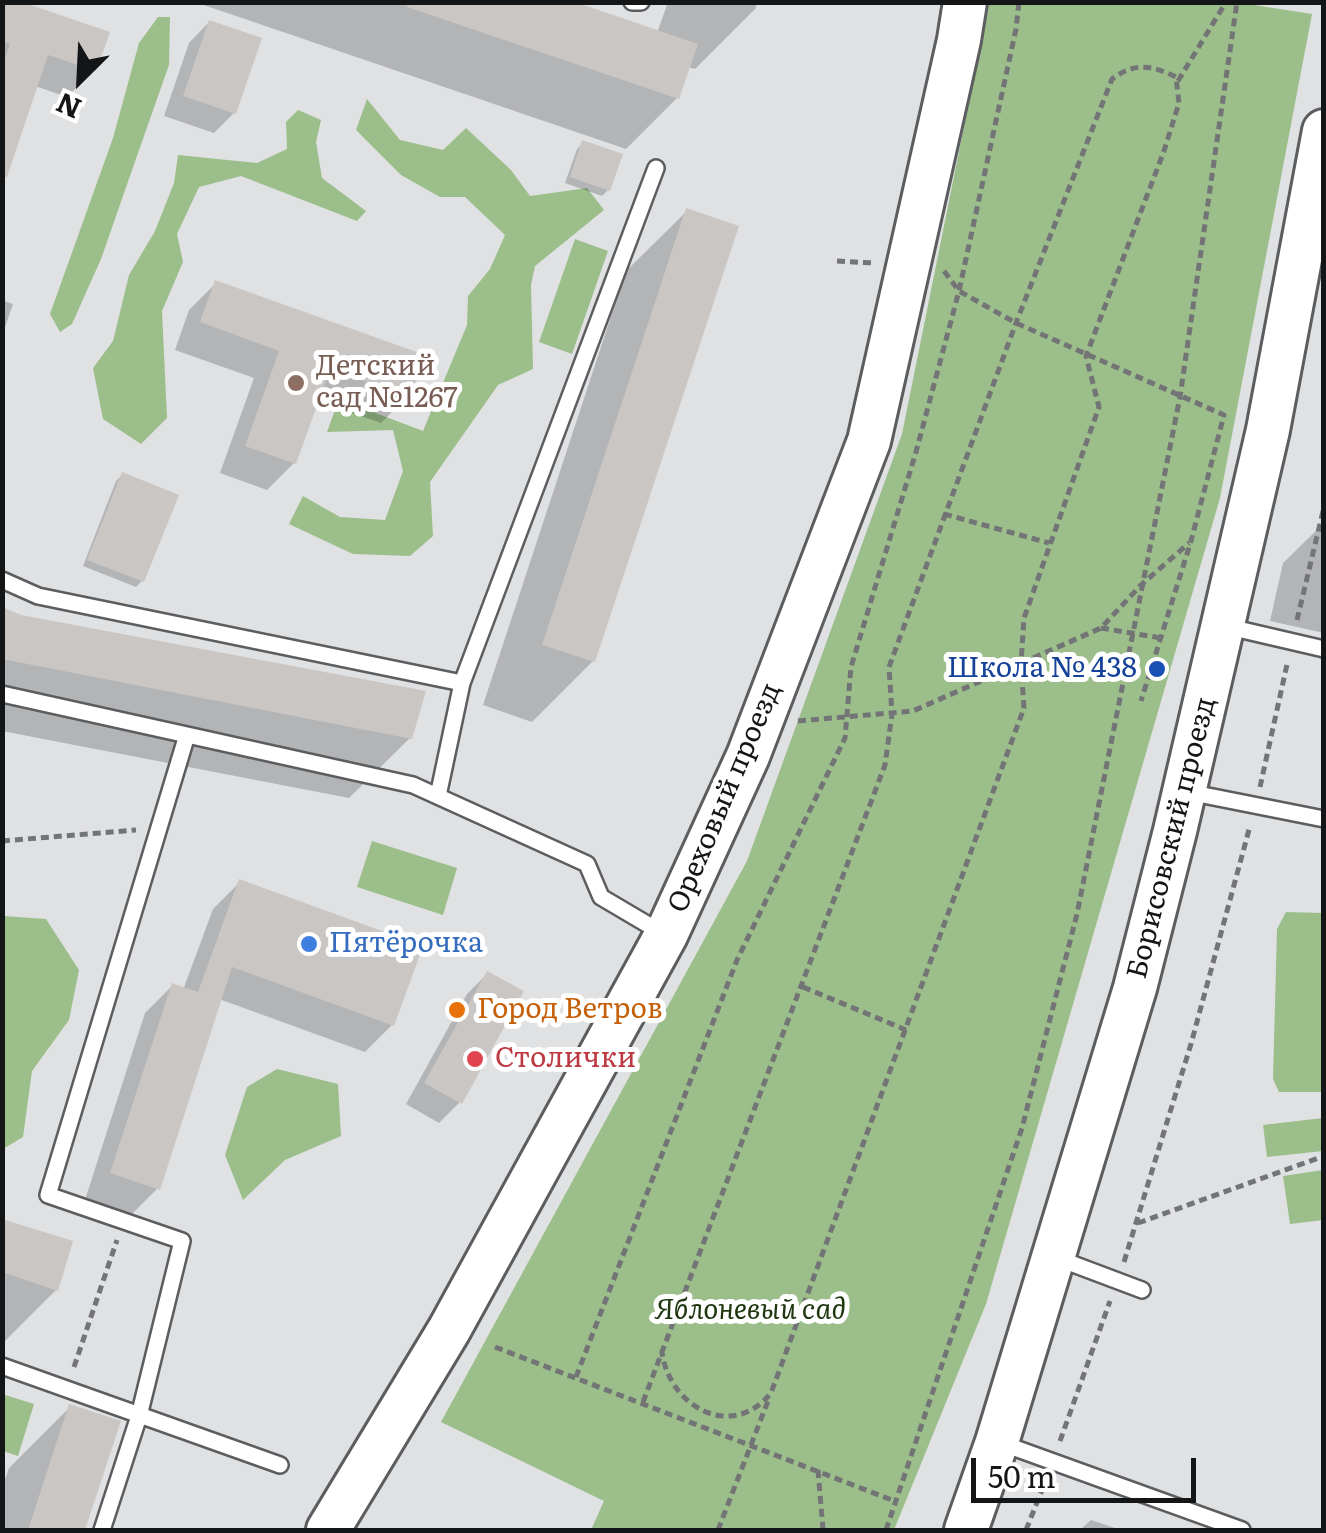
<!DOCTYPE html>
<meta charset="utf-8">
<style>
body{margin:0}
#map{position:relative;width:1326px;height:1533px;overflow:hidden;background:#e0e1e3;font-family:Literata,serif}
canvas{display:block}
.frame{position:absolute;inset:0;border:5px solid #141516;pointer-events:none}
.north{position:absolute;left:30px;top:30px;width:100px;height:100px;-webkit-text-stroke:8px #fff;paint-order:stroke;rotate:204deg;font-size:28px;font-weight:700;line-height:40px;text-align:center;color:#141516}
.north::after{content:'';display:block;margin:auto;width:35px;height:45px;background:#141516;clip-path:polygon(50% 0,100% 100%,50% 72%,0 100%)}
.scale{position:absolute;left:971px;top:1458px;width:225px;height:45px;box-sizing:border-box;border:5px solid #141516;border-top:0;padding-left:12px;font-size:30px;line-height:35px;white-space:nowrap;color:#141516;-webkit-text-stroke:8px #fff;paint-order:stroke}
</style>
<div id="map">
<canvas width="1326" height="1533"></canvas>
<div class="frame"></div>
<div class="north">N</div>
<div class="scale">50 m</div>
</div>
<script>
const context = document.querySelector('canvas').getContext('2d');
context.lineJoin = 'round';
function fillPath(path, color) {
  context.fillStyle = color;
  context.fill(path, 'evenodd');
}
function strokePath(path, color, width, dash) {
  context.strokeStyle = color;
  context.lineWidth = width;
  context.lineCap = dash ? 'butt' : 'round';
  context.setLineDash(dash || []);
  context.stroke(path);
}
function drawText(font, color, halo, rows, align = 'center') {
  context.font = font + ' Literata,serif';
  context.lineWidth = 10;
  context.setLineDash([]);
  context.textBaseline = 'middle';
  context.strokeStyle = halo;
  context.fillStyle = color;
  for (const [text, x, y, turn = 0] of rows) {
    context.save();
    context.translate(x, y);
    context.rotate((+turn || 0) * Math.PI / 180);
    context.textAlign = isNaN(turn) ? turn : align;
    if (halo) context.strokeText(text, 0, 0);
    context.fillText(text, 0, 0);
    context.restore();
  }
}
const green = new Path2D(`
 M1241 3 1312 14 1220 498 986 1304 894 1530H591L604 1501 441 1422 747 861 902 434 989 3Z
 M158 17H170L169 65 138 153 101 259 72 324 60 332 50 314 113 138 139 43Z
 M367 99 400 140 443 150 466 128 511 170 530 196 587 188 604 210 535 266 531 285 533 369 498 385 430 482 433 536 410 556 353 554 289 524 303 496 340 517 385 520 403 471 393 430 327 432 336 407 365 409 423 431 467 325 468 296 490 269 505 235 465 197H440L401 175 356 130Z
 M298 110 321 120 316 142 322 178 366 211 357 221 241 176 199 187 177 234 183 262 162 311 167 418 141 444 103 419 93 368 113 341 129 275 155 231 174 183 178 155 257 163 287 149 286 122Z
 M575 239 608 251 572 354 539 342Z
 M372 841 457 868 443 915 357 887Z
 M1286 912 1323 913V1092H1279L1273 1079 1277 929Z
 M3 916 46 919 79 970 69 1020 32 1071 23 1137 3 1149Z
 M277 1069 338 1084 341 1136 285 1160 243 1200 225 1155 247 1087Z
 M1323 1118V1151L1267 1157 1263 1125Z
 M1323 1170V1220L1290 1224 1283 1176Z
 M5 1395 34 1404 18 1456 3 1451Z`);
const shadow = new Path2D(`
 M2 2 94 70 67 97 35 86 2 183Z
 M195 2H567L657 33 668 2H758L755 9 695 69 688 67 677 98 626 149Z
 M209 22 234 113 214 133 164 116 189 43Z
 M583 143 608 190 602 196 565 183 577 149Z
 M687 211 593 661 532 722 483 705 626 271Z
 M216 283 408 396 381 423 316 400 294 463 267 490 220 473 254 378 175 350 189 310Z
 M2 300 13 304 2 336Z
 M122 475 142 581 136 587 83 566 116 481Z
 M1324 523V633L1270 621 1283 563Z
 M2 610 410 738 349 798 2 731Z
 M240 882 392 1025 365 1052 219 999 158 1188 131 1215 85 1200 145 1013 172 986 183 990 213 909Z
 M487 974 460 1102 439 1123 406 1104 467 994Z
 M2 1221 56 1290 5 1341 2 1340Z
 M70 1407 117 1423 82 1530H2V1488L9 1468Z
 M1091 1520 1121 1530H1080Z`);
const building = new Path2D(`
 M2 2H22L110 32 96 71 48 55 7 177 2 176V67L10 44 2 41Z
 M408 2H575L698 44 679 99 407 7Z
 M209 20 262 38 236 114 183 96Z
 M582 140 623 154 610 191 570 177Z
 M686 208 739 226 595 662 542 645Z
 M215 280 425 355 410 397 330 369 296 464 245 446 279 351 200 322Z
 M122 472 179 495 144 582 87 560Z
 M2 607 21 615 426 691 412 739 2 659Z
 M239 879 423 946 394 1026 232 967 160 1190 110 1173 172 983 198 992Z
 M487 971 524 991 462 1104 424 1083Z
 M2 1219 73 1241 58 1291 2 1272Z
 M69 1404 121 1421 85 1530H28Z`);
const path = new Path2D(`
 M1178 81 1226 2
 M837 261 874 263
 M944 271 959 291 1016 323 1224 415 1191 541 1141 701
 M944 514 1049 543
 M1297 620 1324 507
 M1101 628 1161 638
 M798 721 913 711 1101 628 1140 586 1189 543
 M1260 787 1288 660
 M2 841 136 830
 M803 987 906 1030
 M1138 1223 1324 1156
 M1124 1262 1191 1044 1250 826
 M495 1347 897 1502
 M74 1367 117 1240
 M576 1377 737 960 845 738 851 667 916 452 959 291 1016 29 1019 2
 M643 1402 885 765 892 714 889 667 1016 323 1112 79C1135 62 1151 65 1176 77L1179 103 1164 151 1086 356 1099 407 1024 618 1021 664 1024 708 771 1393C731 1442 669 1406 662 1352
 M1060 1441 1110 1301
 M818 1470 823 1530
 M718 1530 768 1401
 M886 1530 1022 1128 1077 914 1180 397 1237 2
 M1026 1530 1046 1480`);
const lane = new Path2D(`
 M632 2H641
 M2 580 38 596 462 683 438 796
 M1225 626 1324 649
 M462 683 656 168
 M2 694 413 785 587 864 601 897 662 933
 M1188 792 1324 819
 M1057 1258 1142 1290
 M2 1366 280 1465
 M1001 1443 1242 1530
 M102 1530 139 1416 182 1241 48 1195 187 735`);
const secondary = new Path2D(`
 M328 1530 449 1330 666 935 748 756 869 441 959 40 965 2
 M966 1530 997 1442 1135 988 1175 831 1268 430 1324 131`);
const markers = [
 [296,383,10,"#8d6e63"],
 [1157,669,10,"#1a4fb4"],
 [309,944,10,"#3f7fe0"],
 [457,1010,10,"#e8710a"],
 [475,1059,10,"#e0444e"]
];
const educationNames = [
 ["Детский",316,367],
 ["сад №1267",316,399]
];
const transitNames = [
 ["Школа № 438",1137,669]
];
const streetNames = [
 ["Ореховый проезд",725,798,-67],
 ["Борисовский проезд",1172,838,-76]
];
const shopNames = [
 ["Пятёрочка",329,944]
];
const foodNames = [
 ["Город Ветров",477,1010]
];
const healthNames = [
 ["Столички",495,1059]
];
const parkNames = [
 ["Яблоневый сад",750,1311]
];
fillPath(green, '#9bbe8a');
fillPath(shadow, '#0003');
fillPath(building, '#c9c6c4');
strokePath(lane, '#5c5d5f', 20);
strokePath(secondary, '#5c5d5f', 48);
strokePath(path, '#737476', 5, [8, 5]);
strokePath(lane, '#fff', 15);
strokePath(secondary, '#fff', 42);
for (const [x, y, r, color] of markers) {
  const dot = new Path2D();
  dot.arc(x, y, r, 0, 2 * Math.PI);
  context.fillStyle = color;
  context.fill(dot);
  strokePath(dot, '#fff', 4);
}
drawText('28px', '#785e54', '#fff', educationNames, 'left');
drawText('28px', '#164399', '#fff', transitNames, 'right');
drawText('28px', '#141516', '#fff', streetNames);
drawText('28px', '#366cbe', '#fff', shopNames, 'left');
drawText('28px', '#c56008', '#fff', foodNames, 'left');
drawText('28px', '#be3a42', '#fff', healthNames, 'left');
drawText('italic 28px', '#1d360d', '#fff', parkNames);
</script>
